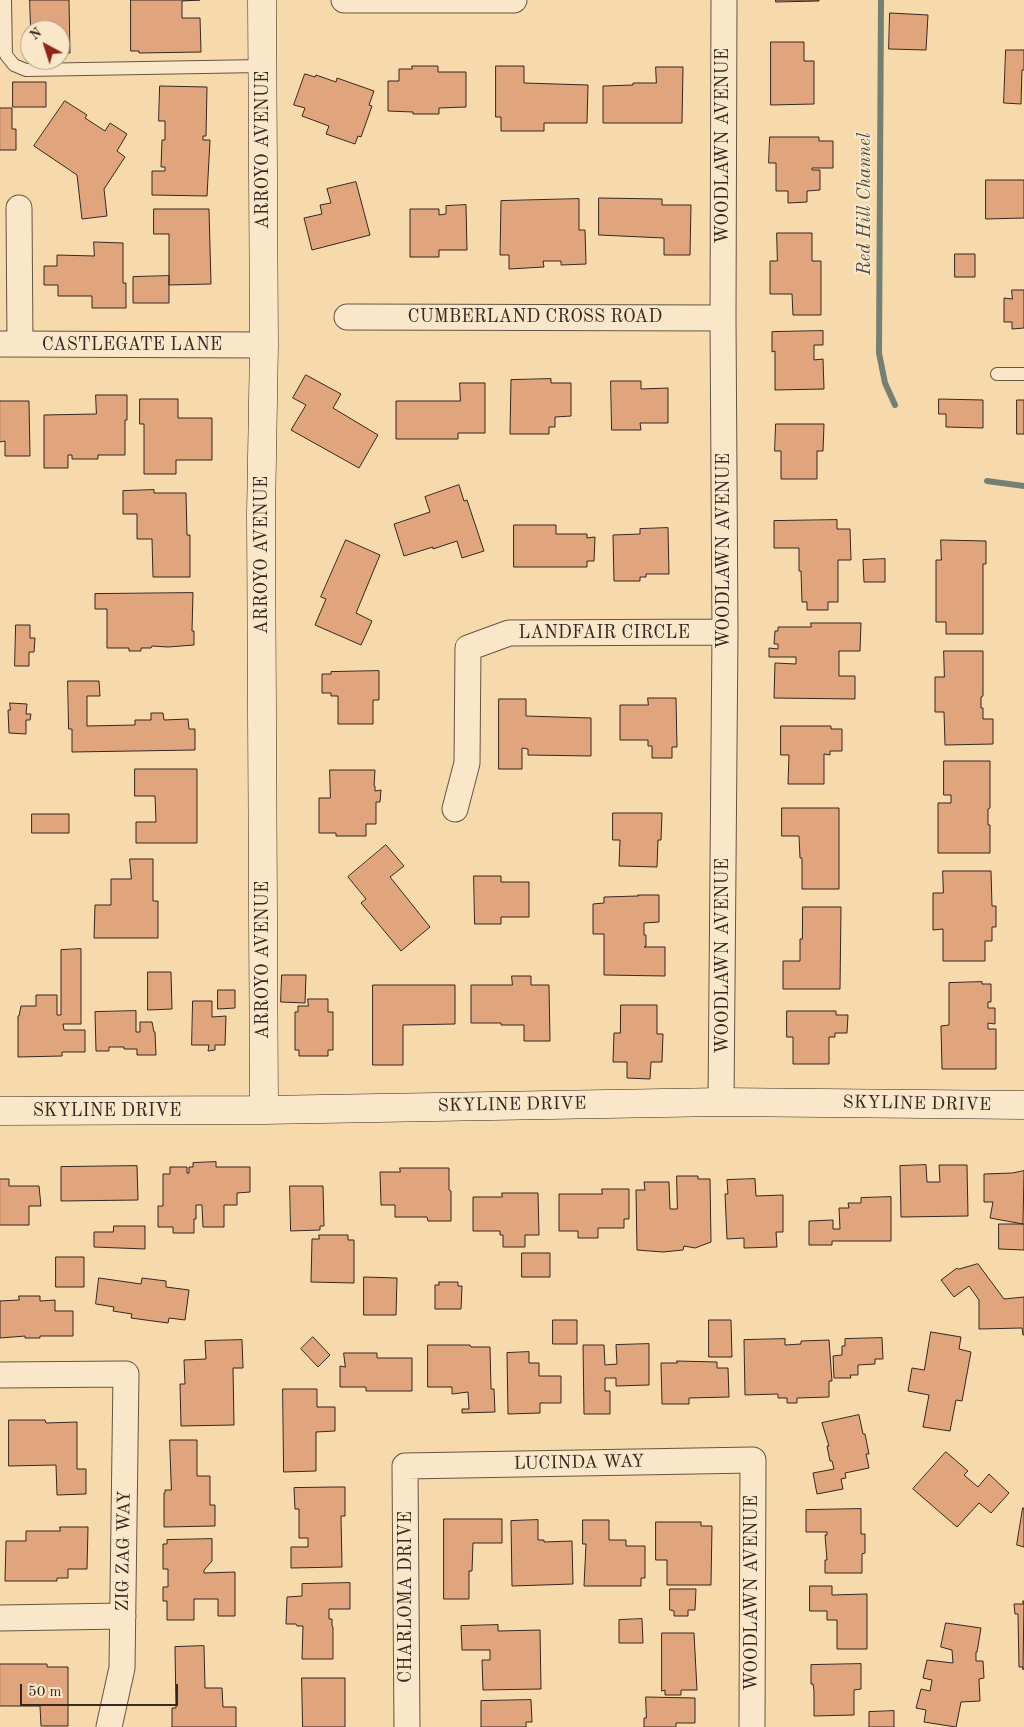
<!DOCTYPE html>
<style>
body{margin:0}
#map{position:relative;width:1024px;height:1727px;overflow:hidden;background:#f7daac;font-family:"Old Standard TT",serif}
canvas{display:block}
.north{position:absolute;left:20px;top:20px;width:50px;height:50px;box-sizing:border-box;background:#fae7c9;border:1px solid #ac9a86;border-radius:50%;rotate:320deg;font-size:14px;font-weight:700;line-height:20px;text-align:center;color:#362722}
.north::after{content:'';display:block;margin:auto;width:18px;height:22px;background:#8f2418;clip-path:polygon(50% 0,100% 100%,50% 72%,0 100%)}
.scale{position:absolute;left:20px;top:1684px;width:158px;height:22px;box-sizing:border-box;border:2px solid #362722;border-top:0;padding-left:6px;font-size:15px;line-height:18px;white-space:nowrap;color:#362722;-webkit-text-stroke:4px #fae7c9;paint-order:stroke}
</style>
<div id="map">
<canvas width="1024" height="1727"></canvas>
<div class="north">N</div>
<div class="scale">50 m</div>
</div>
<script>
const context = document.querySelector('canvas').getContext('2d');
context.lineJoin = 'round';
function strokePath(path, color, width, dash) {
  context.strokeStyle = color;
  context.lineWidth = width;
  context.lineCap = dash ? 'butt' : 'round';
  context.setLineDash(dash || []);
  context.stroke(path);
}
function fillPath(path, color) {
  context.fillStyle = color;
  context.fill(path, 'evenodd');
}
function drawText(font, color, halo, rows, align = 'center') {
  context.font = font + ' "Old Standard TT",serif';
  context.lineWidth = 4.5;
  context.setLineDash([]);
  context.textBaseline = 'middle';
  context.strokeStyle = halo;
  context.fillStyle = color;
  for (const [text, x, y, turn = 0] of rows) {
    context.save();
    context.translate(x, y);
    context.rotate((+turn || 0) * Math.PI / 180);
    context.textAlign = isNaN(turn) ? turn : align;
    if (halo) context.strokeText(text, 0, 0);
    context.fillText(text, 0, 0);
    context.restore();
  }
}
const stream = new Path2D(`
 M881 0 879 353 885 383 895 405
 M987 481 1024 486`);
const building = new Path2D(`
 M30 0H69L70 53H60V30L31 29Z
 M131 0H200L182 1V18H200L201 52 139 53V51H131Z
 M776 0H819V1L776 2Z
 M890 13 928 15 926 50 889 49Z
 M771 42H804V61H814V104L771 105Z
 M1006 50H1024V70H1022L1021 104 1004 103Z
 M412 66H438V72H466V107L439 108V114H413V112L388 111V81H399V69H412Z
 M496 66H524V83L588 85 587 123H544V131H501V117H496Z
 M656 67H683L682 123H603V86L633 85V83H656Z
 M305 74 315 77 316 75 336 82 337 78 374 91 369 105 372 106 361 137 358 136 355 144 326 134 329 126 302 116 305 108 294 105Z
 M13 82H46V107H13Z
 M160 86 207 87 206 136H203V140H210L207 196 152 195V171H165V167H161L162 140H165V121H159Z
 M65 101 87 115 85 118 105 131 110 123 127 134 117 151 125 157 104 189 107 216 82 219 77 175 34 146Z
 M0 108H12V129H16V150H0Z
 M770 137H819V141H833V168H812V170H820V190L807 191V202L788 203V191H776V163H769Z
 M986 180H1024V218L986 219Z
 M356 182 370 235 312 250 304 218 322 214 320 205 331 203 327 189Z
 M599 198 662 199V205H691L690 255H664V238L599 235Z
 M579 199V230H585L586 264 561 265V261H543L544 267 509 269V255H500L501 201Z
 M466 205 467 250H439V257H410V209H439V215L446 214V206Z
 M154 209H209L211 284 169 285V234H154Z
 M777 233H812V261H821V315H793L792 294H770V261H777Z
 M94 242 123 243V283H126V308H92V296H58V285H44V266H57V255L94 256Z
 M955 254H975V277H955Z
 M169 276V303H133V277Z
 M1012 290H1024V328L1012 329V322H1004V298L1012 299Z
 M823 331V345H814V360L823 359 824 389 775 390V351L772 352V332Z
 M306 375 341 394 333 408 378 435 359 468 291 430 306 405 293 398Z
 M551 379V383H571V416L555 417V427H549V434H510L511 380Z
 M611 381H641V389L668 388V423H640L641 430H612Z
 M460 383H485V433H458V439H396V401H460Z
 M96 395H127V420H125V455H98V459H72V455H68V468H44V415L96 414Z
 M140 399H178V418H212V460H176V474H144V424H140Z
 M939 399 983 400V428L946 427V414H939Z
 M1017 400H1024V434H1017Z
 M0 401H29L30 456H5V441L0 442Z
 M776 424H824L823 451H817V479H781V451H775Z
 M459 485 464 501 467 500 484 551 462 558 457 541 433 549V547L404 556 394 524 430 512 425 497Z
 M154 490V493H186L187 535H190V577H153L152 539H137V514H123V491Z
 M837 520V529H850L851 560H838V602H828V610H807V602H802L801 571H799V548H774V521Z
 M514 525H556V534H587V538L595 537 594 561H587V567H514Z
 M668 528 669 574H646V577H640V581H614L613 535 640 534V529Z
 M346 540 380 555 356 613 372 621 361 645 315 625 326 599 321 597Z
 M941 540 986 541V564H983V634H946V622H936V560H941Z
 M885 559V582H864L863 560Z
 M193 593 192 631H194V645L168 647 152 646 151 648H141V651H129V648H107V609H95V594Z
 M811 623H861L860 651H839V676H855V699L774 698 775 663 796 664V657H769V648L778 649V644H774L775 631H778V627H811Z
 M16 625H30V638H35L34 652H29V666H15Z
 M944 651H983V696L981 697V708H983V719H993V744L945 745 944 712H935V677H944Z
 M379 671V700H373V724H338V696H331V693H322V674H331V672Z
 M68 681H99L100 696H87V726L135 725V720H151V713H163L164 720 188 719 189 729H195V750L72 752V729H69Z
 M648 698H676L677 747H672V758H652V746H648V740H620V705H648Z
 M499 699H526V716L591 718V756L528 755V749L522 748V769H499Z
 M10 703 27 704 26 714H31L30 720H26V734L9 733 8 710H10Z
 M781 726H831V729H842V751H830V755L824 754V784H788L789 755H781Z
 M944 761H990V808L988 809V825H990V853H938V803H951V795H944Z
 M135 769H197V843H136V822H156L155 796H135Z
 M330 770H375L374 786H375V791L381 790 380 802H376V824H366V836H336V833H319V798H330Z
 M782 808H839V889H802V858H800L799 836H782Z
 M613 813H662L661 840H658L657 867 619 866 620 840H613Z
 M32 814H69V833H32Z
 M386 845 404 866 390 877 430 927 401 951 361 903 366 899 348 877Z
 M130 859H153V901H158V938H94L95 905H111V879H131Z
 M943 871H991L992 906H996V927H992V941H985V961H943V929L933 930V893H943Z
 M474 876H501V882H529V917H501V924H475Z
 M638 895H659V922L644 923V935H646V946L644 947H665V976L604 975V934H593V904L604 903V897L638 896Z
 M803 907H841L840 989H783V961H800V939H802Z
 M81 949V1024H63L64 1030H85V1052H62V1056L18 1057V1016H19L21 1006H36V995H57V1015H61V950Z
 M148 972H171L172 1009 148 1010Z
 M282 975H306L305 1003 281 1002Z
 M512 976H531V985H549L550 1041H524V1025H501V1023H471V985H512Z
 M982 982V984H991V1002H988V1008H995V1024L988 1023V1029H996V1069H942L941 1026 949 1025V983Z
 M373 985H455V1024L403 1025V1065H373Z
 M218 990H235V1008L218 1009Z
 M308 999H328V1012H333V1050H328V1056H299V1050H295V1012H298V1006H308Z
 M193 1001H212V1017L226 1016 225 1045H215V1050L208 1051 209 1045H192Z
 M621 1005H657V1034H663L662 1062H651L650 1079 627 1078V1062H613L614 1033H620Z
 M136 1011V1032H140V1022H152L154 1032H155L156 1055H137V1049H124V1047H109V1051H96L95 1012Z
 M787 1011H836V1015H848L847 1033H835V1037H829V1064H793V1037H787Z
 M216 1162V1167H250V1192L237 1193V1205H224V1227H203L202 1205H196V1219H194V1233H173V1227H158V1206H163V1174H170V1167H187V1173H189V1167H193V1163Z
 M926 1165 927 1182H940L939 1165H967L968 1216 901 1217 900 1166Z
 M137 1166 138 1200 61 1201V1167Z
 M400 1168H449V1190L451 1191V1221H428L427 1217H395V1205H381L380 1172H400Z
 M1024 1171 1023 1224 990 1218 993 1202H984V1174L1012 1173Z
 M677 1176H698V1179H710L711 1242 695 1248 684 1246 683 1250 663 1252 637 1250 636 1190H645L644 1182H669L670 1209H677Z
 M0 1179H9V1186H39L41 1206H29V1225H0Z
 M755 1179 756 1196 783 1195V1232H776L777 1247 744 1248V1238L727 1239 725 1194H728L727 1180Z
 M290 1186H323L324 1226H320V1230L291 1231Z
 M602 1189H629V1219H624V1228H598V1238H578V1231H559V1194H602Z
 M502 1193H538L539 1235H525V1247H503V1235H500V1231H473V1197H502Z
 M891 1197V1241H832V1245H809V1221L833 1220V1229H840L839 1208H849L848 1203H861V1198Z
 M999 1224H1024V1250L999 1249Z
 M114 1226H145V1249L94 1247V1232H113Z
 M319 1235H348V1240H354V1283L311 1282 312 1239H319Z
 M522 1253H550V1277H522Z
 M56 1257H84V1287H56Z
 M978 1264 1004 1299 1024 1297V1335H1023L1022 1328 979 1329V1300L969 1286 954 1297 941 1280 957 1268 958 1269Z
 M364 1277 397 1278 396 1315H364Z
 M99 1278 141 1284 142 1278 166 1281V1287L189 1290 185 1320 169 1318 168 1323 131 1318 132 1314 113 1311 114 1307 96 1304Z
 M439 1282H458V1286H462L461 1309H435V1285H439Z
 M19 1296H40V1301L55 1300V1311H73V1336H40V1338H25V1336L0 1338V1301L19 1300Z
 M553 1320H577V1344H553Z
 M709 1320H731L732 1357H709Z
 M931 1332 961 1337 959 1349 971 1352 962 1401 956 1400 950 1431 923 1427 929 1395 908 1391 912 1368 924 1370Z
 M313 1337 330 1355 318 1367 301 1349Z
 M882 1338 883 1359H875V1364L858 1365V1375H850L851 1378H834L833 1356 842 1355V1346H845V1339Z
 M785 1339V1345L801 1344V1341L829 1340 832 1381H829V1397L797 1398V1403H787V1398H778V1394L745 1395 744 1340Z
 M242 1340 243 1368H233L234 1425 181 1426 180 1384H185L184 1360 206 1359 205 1341Z
 M649 1344V1385L616 1386V1378H605V1391H610V1414H584L583 1345H604L605 1365 617 1364 616 1345Z
 M428 1345H470L471 1347H490L491 1389H494L495 1412 462 1413V1409H469L468 1392 452 1394V1387H428Z
 M529 1352V1363H539V1376H561V1403H540V1413L508 1414 507 1353Z
 M344 1353H377V1358H412V1391H366V1387H340V1366L345 1367Z
 M677 1361 717 1362V1368H728L729 1397 689 1398V1404H662L661 1363H677Z
 M283 1389H317V1407H335V1431L316 1432V1471L284 1472Z
 M859 1415 863 1434H865L869 1454H866L869 1468 845 1473 846 1478 841 1479 843 1489 817 1494 813 1473 834 1469 832 1461H830L827 1446H829L822 1423Z
 M9 1420H45L46 1423 77 1422V1469H86V1494L57 1495 56 1465 9 1466Z
 M170 1440H197V1476H210V1505H215V1526L164 1527V1493H165V1490H171Z
 M946 1452 968 1471 964 1475 978 1487 989 1474 1009 1493 991 1513 979 1503 957 1527 913 1489Z
 M336 1487H345V1516H341L342 1567 291 1568V1547H308V1538H299V1509H295L294 1488Z
 M1023 1508H1024V1547L1017 1545Z
 M861 1509V1534H865V1553L862 1554V1573H825V1560H827L825 1535H827V1532H806V1510Z
 M444 1519H502V1543H473L472 1571H469V1599H444Z
 M538 1520V1540H544V1542L572 1541 573 1584 512 1586 511 1521Z
 M583 1520H609V1540H626V1546H645V1578H641V1586H584L586 1544H583Z
 M656 1522H701V1526H712L711 1585H667V1560H656Z
 M60 1527H88L87 1569H68V1578H57V1581H5L6 1541H26V1531H60Z
 M212 1539V1561L204 1570V1573L235 1572V1616H218V1599H194V1620H167V1601H163V1587H168V1569H163V1544H167V1540Z
 M350 1583V1609H329V1619H332V1626L333 1627V1659H302L303 1626H297L296 1624H286L287 1597 302 1596V1584Z
 M810 1586H832V1595L867 1594V1649H837V1620H827V1611H810Z
 M670 1589H696L695 1610H688V1616H674V1611L670 1610Z
 M1023 1601H1024L1023 1670V1667H1019L1018 1614H1015L1014 1604H1023Z
 M642 1619 643 1643H619V1620Z
 M946 1623 981 1628 977 1652H976V1661H983L984 1678 979 1679 980 1701 961 1702 956 1727 924 1722 926 1710 916 1708 921 1689 930 1691 932 1680 923 1678 927 1660 953 1663 952 1650 941 1647Z
 M498 1625V1631L540 1630 541 1689 483 1690 482 1660H490V1650H462L461 1626Z
 M662 1633H694L697 1690H681V1695H665V1690L662 1691Z
 M204 1646 205 1688H222L223 1707H236V1727H172V1708H176L175 1647Z
 M0 1664H47V1667H68V1726H41L40 1706H0Z
 M861 1664V1689L854 1690V1715L814 1716V1691L813 1684H811V1665Z
 M302 1678H345V1727H303Z
 M646 1697 695 1698V1723H676V1727H644V1718H646Z
 M531 1700 532 1722H526V1727H481V1701Z
 M894 1711V1727H869V1712Z`);
const lane = new Path2D(`
 M5 0 6 55 14 65 26 70 262 66
 M997 374H1024`);
const street = new Path2D(`
 M344 0H514
 M19 208 20 344
 M347 317 723 318
 M0 344 264 345
 M455 809 467 763 468 648 509 633 725 632
 M721 1102 725 632 723 318 724 0
 M0 1375 126 1374 122 1668 109 1727
 M0 1618 123 1616
 M407 1727 405 1466 753 1460 752 1727`);
const secondary = new Path2D(`
 M262 0 264 345 261 514 264 1110
 M0 1111 264 1110 721 1102 1024 1105`);
const streetNames = [
 ["WOODLAWN AVENUE",723,146,-90],
 ["ARROYO AVENUE",263,150,-90],
 ["CUMBERLAND CROSS ROAD",535,317],
 ["CASTLEGATE LANE",132,345],
 ["WOODLAWN AVENUE",724,551,-90],
 ["ARROYO AVENUE",262,555,-90],
 ["LANDFAIR CIRCLE",604,633],
 ["WOODLAWN AVENUE",723,956,-90],
 ["ARROYO AVENUE",263,960,-90],
 ["SKYLINE DRIVE",917,1104,1],
 ["SKYLINE DRIVE",512,1105,-1],
 ["SKYLINE DRIVE",107,1111],
 ["LUCINDA WAY",579,1463,-1],
 ["ZIG ZAG WAY",124,1551,-89],
 ["WOODLAWN AVENUE",752,1593,-90],
 ["CHARLOMA DRIVE",406,1597,-90]
];
const waterNames = [
 ["Red Hill Channel",865,204,-90]
];
strokePath(stream, '#748072', 6);
fillPath(building, '#e0a57c');
strokePath(building, '#362722', 1);
strokePath(lane, '#665444', 14);
strokePath(street, '#665444', 27);
strokePath(secondary, '#362722', 29);
strokePath(lane, '#fae7c9', 12);
strokePath(street, '#fae7c9', 25);
strokePath(secondary, '#fae7c9', 28);
drawText('18px', '#362722', '#fae7c9', streetNames);
drawText('italic 19px', '#504c43', '#fae7c9', waterNames);
</script>
